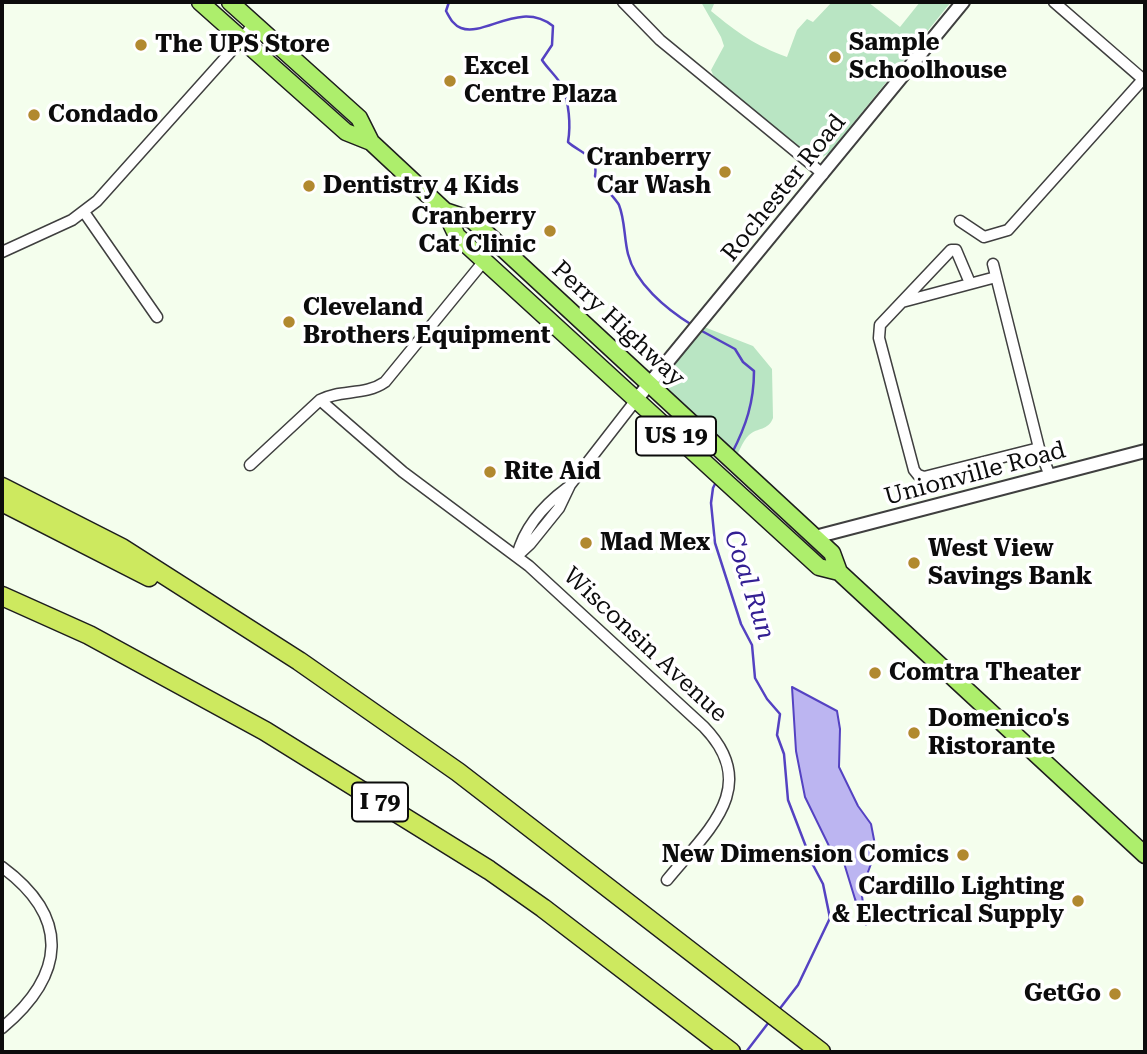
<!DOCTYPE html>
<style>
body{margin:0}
#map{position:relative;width:1147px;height:1054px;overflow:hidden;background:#f4feed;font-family:"Roboto Serif",serif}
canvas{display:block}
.frame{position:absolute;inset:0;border:4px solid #0c0c0c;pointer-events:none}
</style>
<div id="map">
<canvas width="1147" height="1054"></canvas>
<div class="frame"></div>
</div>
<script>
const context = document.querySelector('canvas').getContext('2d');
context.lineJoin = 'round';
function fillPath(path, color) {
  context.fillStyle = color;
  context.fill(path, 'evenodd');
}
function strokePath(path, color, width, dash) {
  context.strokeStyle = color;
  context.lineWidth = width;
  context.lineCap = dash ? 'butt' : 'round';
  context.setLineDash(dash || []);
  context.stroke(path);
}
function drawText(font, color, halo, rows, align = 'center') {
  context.font = font + ' "Roboto Serif",serif';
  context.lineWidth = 7;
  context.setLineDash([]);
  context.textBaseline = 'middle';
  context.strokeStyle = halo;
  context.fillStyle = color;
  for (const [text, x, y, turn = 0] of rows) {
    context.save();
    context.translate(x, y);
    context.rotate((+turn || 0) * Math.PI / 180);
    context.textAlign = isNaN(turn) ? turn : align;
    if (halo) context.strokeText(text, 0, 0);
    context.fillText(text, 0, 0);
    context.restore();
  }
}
const green = new Path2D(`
 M701 2 714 4 711 11C738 33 754 45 787 57L797 30 807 19 813 22 832 2H868L900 27 920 2H951L829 153 811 164 804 151 715 79 711 70 724 46 721 37Z
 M699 325 753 346 772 369 773 418C768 431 758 427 749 435 742 442 738 454 734 462L650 385Z`);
const water = new Path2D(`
 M792 687 837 711 840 729 839 767 858 806 871 824 876 850 864 883 862 896 866 925 855 899 844 863 829 846 805 797 796 751Z`);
const stream = new Path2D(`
 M449 2 446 11C450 18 453 25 461 28 485 37 520 0 553 26L552 45 542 60C547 68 559 79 562 86 569 102 571 125 568 142 580 153 599 156 595 176 600 183 617 200 619 205 625 220 624 238 628 254 635 283 666 309 692 325
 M700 330 735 349 743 362 754 371C754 402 746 426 732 453
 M717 480 713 488 711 503 715 543 741 624 752 645 755 678 767 699 780 714 777 735 784 754 788 800 813 865 823 884 830 918 798 985 778 1011
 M746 1052 769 1022`);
const minor = new Path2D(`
 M623 2 660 40 823 174
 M1054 2 1145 81
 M84 212 157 317
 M960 221 984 237 1008 230 1145 77
 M2 252 72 220 97 201 243 38 254 23
 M993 264 1039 448
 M970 283 956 250H951L880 325 879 338 914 470 918 475 924 477 1039 448 1050 476
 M902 302 996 277
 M320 400 403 472 529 566 704 727C762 787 707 831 667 880
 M250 465 320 400C340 389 365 396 385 382L484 261
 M517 556 530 544 559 508 570 485 636 400
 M517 556C524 528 544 505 567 488
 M2 867C71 918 65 975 2 1028`);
const tertiary = new Path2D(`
 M636 400 963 2
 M815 537 1145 451`);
const primary = new Path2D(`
 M200 2 346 132 371 142 445 211 457 236 819 567 839 572
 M230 2 359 118 371 142
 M445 211 472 220 832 553 839 572 1145 855`);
const motorway = new Path2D(`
 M2 487 122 548 299 661 458 772 821 1052
 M2 502 149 577
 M2 596 89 635 265 731 489 870 543 908 731 1052`);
const markers = [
 [141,45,7,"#b1892f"],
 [835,57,7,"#b1892f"],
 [450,81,7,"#b1892f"],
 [34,115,7,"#b1892f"],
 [725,172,7,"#b1892f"],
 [309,186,7,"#b1892f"],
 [550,231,7,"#b1892f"],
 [289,322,7,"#b1892f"],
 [490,472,7,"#b1892f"],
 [586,543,7,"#b1892f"],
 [914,563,7,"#b1892f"],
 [875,673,7,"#b1892f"],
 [914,733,7,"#b1892f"],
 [963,855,7,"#b1892f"],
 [1078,901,7,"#b1892f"],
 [1115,994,7,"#b1892f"]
];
const shields = [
 [676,436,80],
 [380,802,56]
];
const shieldNames = [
 ["US 19",676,436],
 ["I 79",380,802]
];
const poiNames = [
 ["Sample",849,43],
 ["Schoolhouse",849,71],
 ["The UPS Store",155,45],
 ["Excel",464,67],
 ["Centre Plaza",464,95],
 ["Condado",48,115],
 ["Cranberry",711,158,"right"],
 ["Car Wash",711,186,"right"],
 ["Dentistry 4 Kids",323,186],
 ["Cranberry",536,217,"right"],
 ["Cat Clinic",536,245,"right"],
 ["Cleveland",303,308],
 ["Brothers Equipment",303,336],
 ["Rite Aid",504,472],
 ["Mad Mex",600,543],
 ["West View",928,549],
 ["Savings Bank",928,577],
 ["Comtra Theater",889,673],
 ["Domenico's",928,719],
 ["Ristorante",928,747],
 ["New Dimension Comics",949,855,"right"],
 ["Cardillo Lighting",1064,887,"right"],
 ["& Electrical Supply",1064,915,"right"],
 ["GetGo",1101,994,"right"]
];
const streetNames = [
 ["Rochester Road",784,188,-51],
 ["Perry Highway",618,324,43],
 ["Unionville Road",975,474,-15],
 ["Wisconsin Avenue",645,645,43]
];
const waterNames = [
 ["Coal Run",749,585,72]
];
fillPath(green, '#b9e5c3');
fillPath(water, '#bcb5f1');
strokePath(water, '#5442c2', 2);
strokePath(stream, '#5442c2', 2.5);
strokePath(minor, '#3f3f3f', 13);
strokePath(tertiary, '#3f3f3f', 16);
strokePath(primary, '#1d1d1d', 19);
strokePath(motorway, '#1d1d1d', 21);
strokePath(minor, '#fff', 10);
strokePath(tertiary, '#fff', 12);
strokePath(primary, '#adee6c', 16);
strokePath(motorway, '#cde95f', 18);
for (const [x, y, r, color] of markers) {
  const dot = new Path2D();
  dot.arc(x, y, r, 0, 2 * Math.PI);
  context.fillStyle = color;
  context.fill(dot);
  strokePath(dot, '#fff', 2.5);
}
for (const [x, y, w] of shields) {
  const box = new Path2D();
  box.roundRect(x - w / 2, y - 19.5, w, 39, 5);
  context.fillStyle = '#fff';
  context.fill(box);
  strokePath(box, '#0c0c0c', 2);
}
drawText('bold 23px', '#0c0c0c', null, shieldNames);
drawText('bold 24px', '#0c0c0c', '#fff', poiNames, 'left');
drawText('24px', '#0c0c0c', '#fff', streetNames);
drawText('italic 26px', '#342093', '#fff', waterNames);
</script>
